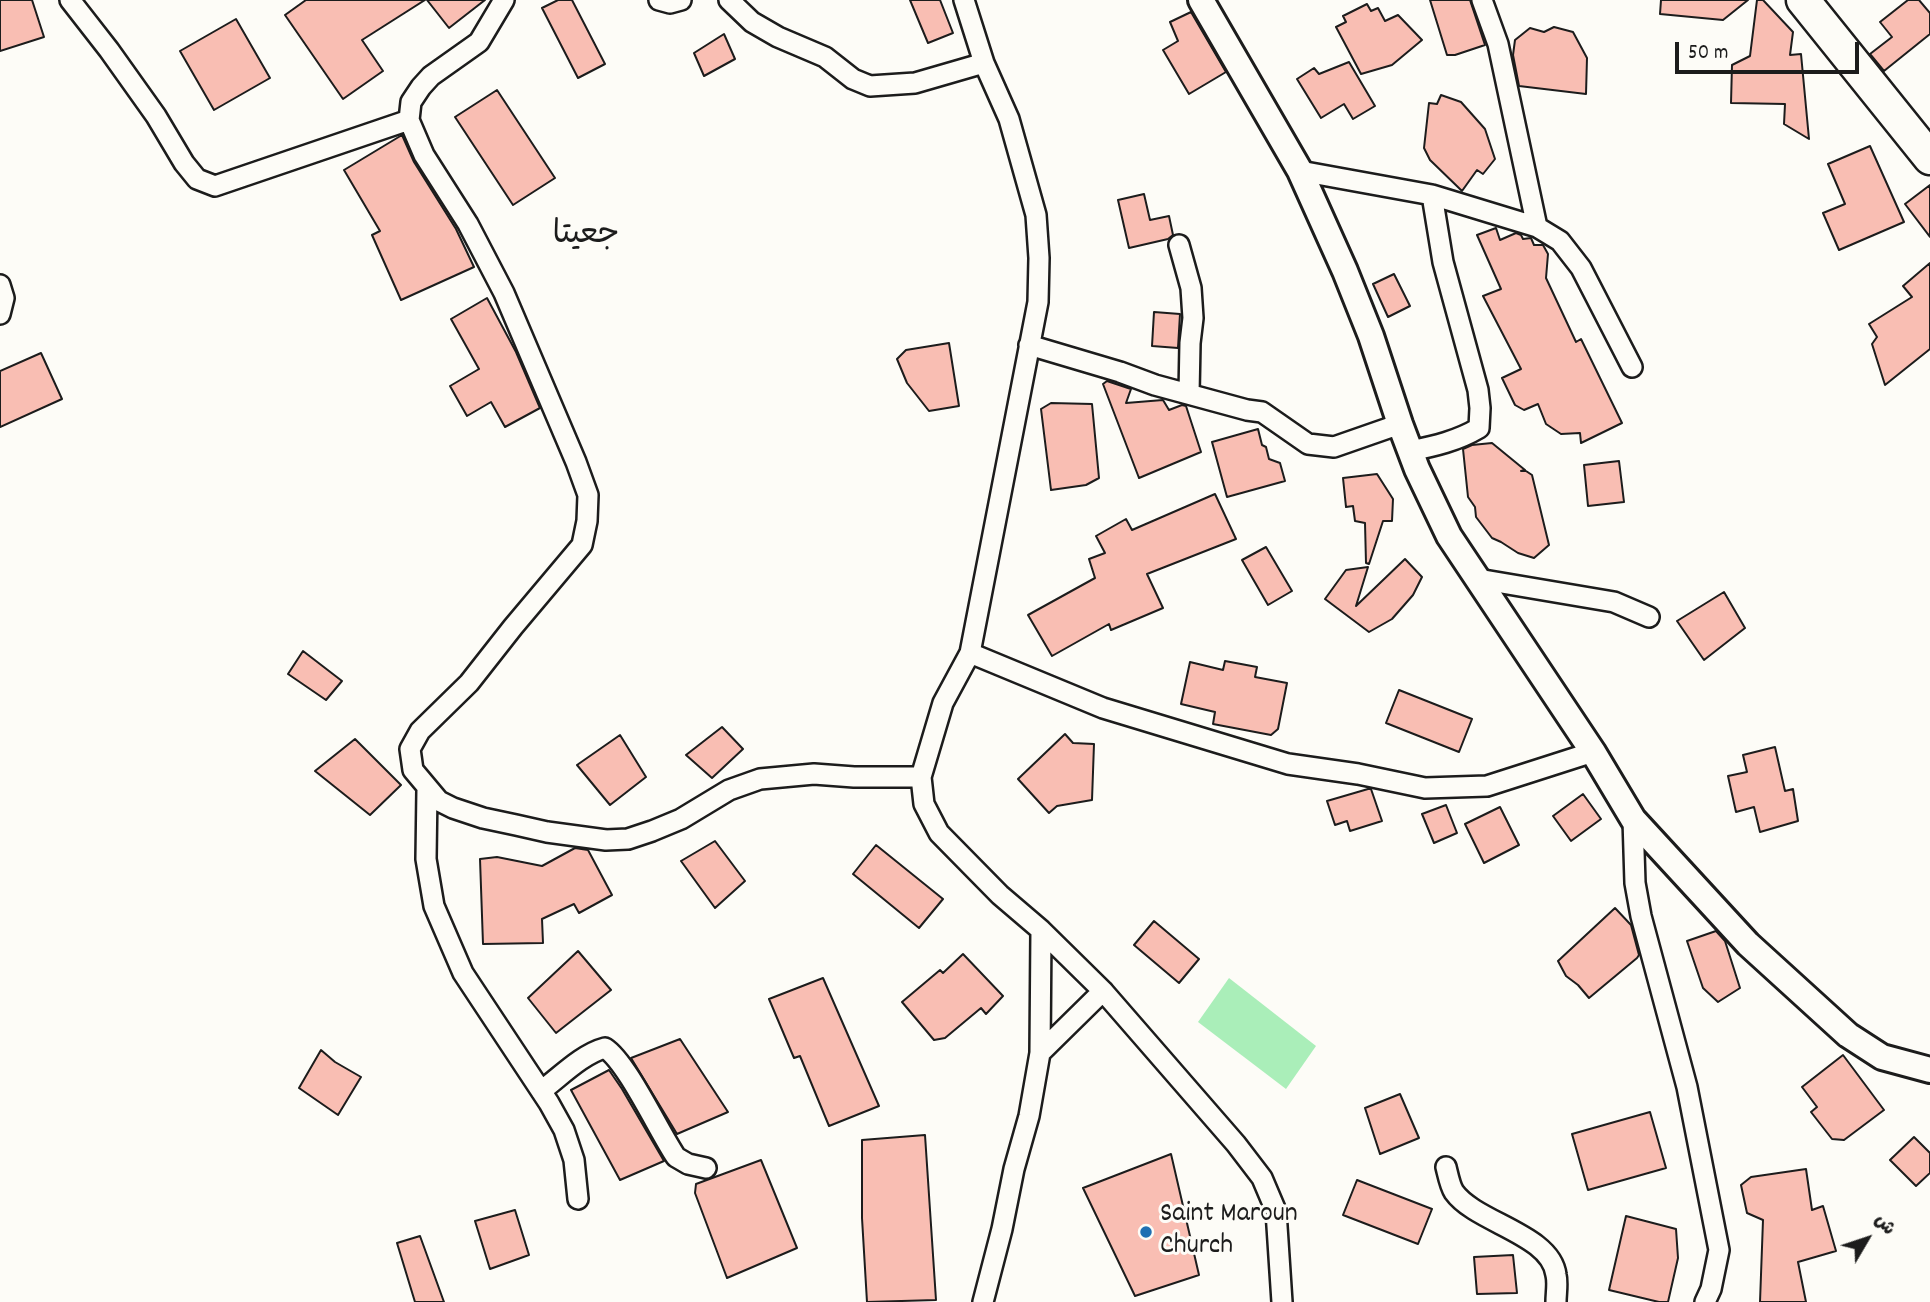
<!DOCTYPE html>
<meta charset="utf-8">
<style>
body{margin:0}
#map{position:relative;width:1930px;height:1302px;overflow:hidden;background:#fdfcf7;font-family:Dekko,"Playpen Sans Arabic",sans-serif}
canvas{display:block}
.north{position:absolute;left:1832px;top:1204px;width:70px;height:70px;-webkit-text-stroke:5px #fdfcf7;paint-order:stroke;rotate:51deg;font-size:19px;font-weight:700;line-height:28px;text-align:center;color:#1c1c1c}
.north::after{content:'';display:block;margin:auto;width:24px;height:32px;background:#1c1c1c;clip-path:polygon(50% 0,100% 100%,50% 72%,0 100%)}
.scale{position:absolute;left:1675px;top:42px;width:184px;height:32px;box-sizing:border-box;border:4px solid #1c1c1c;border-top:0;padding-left:9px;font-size:21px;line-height:24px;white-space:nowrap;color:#1c1c1c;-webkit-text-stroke:5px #fdfcf7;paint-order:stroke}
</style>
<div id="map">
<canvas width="1930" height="1302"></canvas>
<div class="north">ش</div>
<div class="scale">50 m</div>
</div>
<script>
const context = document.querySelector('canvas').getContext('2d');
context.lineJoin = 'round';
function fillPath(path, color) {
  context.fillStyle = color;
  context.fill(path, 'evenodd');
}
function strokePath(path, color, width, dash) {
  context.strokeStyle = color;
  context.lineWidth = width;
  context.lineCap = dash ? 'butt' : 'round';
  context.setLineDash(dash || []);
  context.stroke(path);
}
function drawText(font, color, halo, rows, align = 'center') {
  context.font = font + ' Dekko,"Playpen Sans Arabic",sans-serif';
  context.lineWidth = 6;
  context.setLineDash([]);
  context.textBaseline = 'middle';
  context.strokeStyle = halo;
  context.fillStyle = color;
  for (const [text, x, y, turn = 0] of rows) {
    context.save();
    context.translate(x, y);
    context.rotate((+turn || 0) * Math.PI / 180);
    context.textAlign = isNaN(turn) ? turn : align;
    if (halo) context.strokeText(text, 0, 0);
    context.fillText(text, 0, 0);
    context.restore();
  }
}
const green = new Path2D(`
 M1229 978 1316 1046 1286 1089 1198 1022Z`);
const building = new Path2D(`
 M0 0H32L44 37 0 51Z
 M306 0H425L362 40 383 71 343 99 285 15Z
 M427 0H485L449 28Z
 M558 0H572L605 64 578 78 542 8Z
 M910 0H940L953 33 928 43Z
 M1430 0H1470L1485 45 1455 55H1447Z
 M1661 0H1748L1723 20 1660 14Z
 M1757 0H1763L1793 32 1790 55 1801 54 1809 139 1784 124 1785 104 1731 103 1732 65 1750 56Z
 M1908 0H1919L1930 13V34L1884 71 1870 54 1892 37 1880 22Z
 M1367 4 1371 11 1378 8 1385 21 1398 15 1422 40 1392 65 1361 74 1336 27 1346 22 1343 16Z
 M1191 12 1226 72 1189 94 1163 50 1178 41 1170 22Z
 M236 19 270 78 214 110 180 51Z
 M1554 27 1573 32 1587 58 1586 94 1519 86 1513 55 1515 40 1530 28 1544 32Z
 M724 34 735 59 704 76 694 53Z
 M1349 62 1375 106 1353 119 1344 104 1321 118 1297 79 1314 68 1319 74Z
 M497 90 555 178 513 205 455 117Z
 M1441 95 1461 102 1485 129 1495 159 1483 174 1477 170 1462 191 1430 160 1424 148 1429 103 1437 104Z
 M402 135 414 162 456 229 474 267 401 300 372 235 380 231 344 170Z
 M1870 146 1904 222 1839 250 1823 213 1845 204 1828 164Z
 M1930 185V237L1905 204Z
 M1144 194 1150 220 1169 216 1173 235 1168 239 1129 248 1118 200Z
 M1496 228 1500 240 1516 233 1521 235 1523 239 1531 238 1534 245H1543L1548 254 1546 278 1576 342 1581 339 1622 423 1581 443 1580 433 1561 434 1546 424 1538 404 1524 410 1515 405 1502 378 1521 369 1483 296 1501 289 1477 235Z
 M1930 263V349L1885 385 1872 344 1877 337 1869 324 1912 297 1903 286Z
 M1394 274 1410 306 1388 317 1373 284Z
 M487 298 516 352 540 408 505 427 491 402 467 416 450 386 479 369 451 319Z
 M1154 312 1180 314 1178 348 1152 346Z
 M949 343 959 406 929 411 907 383 897 359 906 350Z
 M41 353 62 399 0 427V371Z
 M1107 381 1131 389 1126 403 1163 400 1169 410 1182 405 1186 406 1201 452 1139 478 1103 384Z
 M1051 403 1092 404 1099 478 1086 485 1051 490 1041 409Z
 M1258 429 1262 445 1266 447 1269 459 1280 463 1285 481 1227 497 1212 442Z
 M1492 443 1525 470 1521 471H1526L1532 475 1549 545 1534 558 1518 553 1501 542 1492 538 1476 517 1475 507 1468 497 1463 449 1472 445Z
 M1619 461 1624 502 1588 506 1584 465Z
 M1377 474 1393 499 1392 521H1383L1369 564 1366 563 1365 523 1355 521 1353 506 1346 507 1343 478Z
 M1215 494 1236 539 1147 574 1163 608 1111 630 1109 624 1052 656 1028 615 1095 578 1089 559 1105 553 1096 536 1126 519 1132 530Z
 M1266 547 1292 591 1268 605 1242 560Z
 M1405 559 1422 577 1413 595 1392 619 1369 632 1325 599 1346 570 1368 567 1356 606Z
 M1724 592 1745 628 1704 660 1677 621Z
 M303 651 342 681 326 700 288 674Z
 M1225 661 1257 667 1255 677 1287 683 1278 729 1271 735 1213 724 1215 712 1181 704 1190 662 1223 670Z
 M1399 690 1472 719 1459 752 1386 723Z
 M722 727 743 749 712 778 686 755Z
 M1065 734 1073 743 1094 744 1092 800 1057 806 1049 813 1018 779Z
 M620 735 646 777 610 805 577 765Z
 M355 739 401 785 370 815 315 771Z
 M1775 747 1785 791 1793 789 1798 821 1760 832 1754 807 1736 812 1728 776 1747 772 1743 755Z
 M1368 789H1371L1382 821 1350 831 1347 821 1335 825 1327 801Z
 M1583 794 1601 819 1571 841 1553 816Z
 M1446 805 1457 833 1434 843 1422 814Z
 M1500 807 1519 845 1484 863 1465 824Z
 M715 841 745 881 715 908 681 861Z
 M876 845 943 899 919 928 853 874Z
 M575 848 588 850 612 895 579 913 574 904 542 919 543 943 483 944 480 859 497 857 542 866Z
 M1615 908 1631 925 1639 955 1637 958 1589 998 1578 985 1566 976 1558 961Z
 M1154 921 1199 959 1179 983 1134 945Z
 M1716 931 1725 941 1740 988 1718 1002 1703 988 1687 941Z
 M578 951 611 990 556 1033 528 998Z
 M963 954 1003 996 986 1014 981 1008 945 1038 934 1040 902 1002 940 970 943 973Z
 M823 978 879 1106 829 1126 800 1056 794 1058 769 999Z
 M680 1039 728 1112 677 1134 631 1058Z
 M321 1050 335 1062 361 1077 338 1115 299 1088Z
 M1843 1055 1884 1110 1844 1140 1832 1139 1811 1112 1817 1107 1802 1087Z
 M609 1070 622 1089 664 1161 620 1180 571 1090Z
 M1400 1094 1419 1138 1380 1154 1365 1108Z
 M1650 1112 1666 1168 1588 1190 1572 1134Z
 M925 1135 936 1300 867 1302 862 1218V1140Z
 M1914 1137 1930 1153V1173L1916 1186 1890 1160Z
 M1171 1154 1199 1275 1135 1296 1083 1188Z
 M761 1160 797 1248 727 1278 695 1193 696 1184Z
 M1806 1169 1812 1210 1823 1206 1836 1251 1798 1262 1806 1302H1760L1763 1220 1747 1213 1741 1185 1751 1177Z
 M1357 1180 1432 1209 1418 1244 1343 1215Z
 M515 1210 529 1255 490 1269 475 1221Z
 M1626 1216 1676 1229 1678 1258 1668 1302H1659L1609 1290Z
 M420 1236 444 1302H415L397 1243Z
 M1513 1255 1517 1293 1477 1294 1474 1257Z`);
const minor = new Path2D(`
 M70 0 109 50 156 116 184 163 197 179 215 186 409 120 411 102 421 87 431 76 479 42 504 0
 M659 0 670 3 681 0
 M729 0 752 22 778 37 825 57 853 79 870 86 915 83 984 63
 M964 0 984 63 1009 119 1036 215 1039 258 1038 302 970 653 943 703 921 777 924 804 939 833 1000 895 1041 930 1103 991 1236 1144 1262 1178 1276 1211 1282 1302
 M1482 0 1498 44 1537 227
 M409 120 424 155 468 224 504 293 576 462 588 495 587 521 582 545 513 627 469 683 420 731 410 749 413 770 439 801 453 808 483 818 516 825 547 832 606 840 628 839 652 831 681 819 729 790 760 779 814 774 854 777H921
 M1300 171 1432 195 1537 227 1560 241 1581 268 1632 367
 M1179 245 1191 288 1193 318 1190 343 1189 394
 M0 285 4 298 0 314
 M1029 345 1120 372 1155 385 1247 410 1262 412 1308 444 1334 447 1400 424
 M1410 451C1435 446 1457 441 1479 428L1480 408 1478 390 1443 262 1432 195
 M1478 579 1614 602 1649 617
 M970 653 1103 708 1288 764 1358 774 1425 788 1487 786 1593 752
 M427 789 426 859 434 906 463 973 549 1103 564 1130 574 1160 578 1199
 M1633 819 1635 883 1641 916 1687 1087 1719 1250 1711 1289 1705 1302
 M1040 1053 1103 991
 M541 1091C560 1077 582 1054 605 1048 627 1062 659 1132 676 1157L688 1164 706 1168
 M1446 1167C1448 1175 1450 1186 1454 1192 1476 1223 1551 1234 1556 1275 1558 1283 1556 1293 1556 1302
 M983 1302 1002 1229 1014 1169 1029 1116 1040 1053 1041 930`);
const tertiary = new Path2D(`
 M1201 0 1300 171 1345 271 1371 336 1400 424 1417 469 1449 536 1593 752 1633 819 1748 944 1848 1035 1882 1057 1930 1070`);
const trunk = new Path2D(`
 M1803 0 1930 158`);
const markers = [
 [1146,1232,7,"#1f6fb2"]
];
const poiNames = [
 ["Saint Maroun",1160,1216],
 ["Church",1160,1248]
];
const quarterNames = [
 ["جعيتا",586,238]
];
fillPath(green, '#aaeeb9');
fillPath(building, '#f9beb3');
strokePath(building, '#1c1c1c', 2);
strokePath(minor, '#1c1c1c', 24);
strokePath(tertiary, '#1c1c1c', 30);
strokePath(trunk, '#1c1c1c', 37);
strokePath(minor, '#fdfcf7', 19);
strokePath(tertiary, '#fdfcf7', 24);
strokePath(trunk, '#fdfcf7', 32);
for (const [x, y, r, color] of markers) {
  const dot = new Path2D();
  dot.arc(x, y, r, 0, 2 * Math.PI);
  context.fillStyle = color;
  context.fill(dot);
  strokePath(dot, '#fdfcf7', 2.5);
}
drawText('28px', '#1c1c1c', '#fdfcf7', poiNames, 'left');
drawText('32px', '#1c1c1c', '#fdfcf7', quarterNames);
</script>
